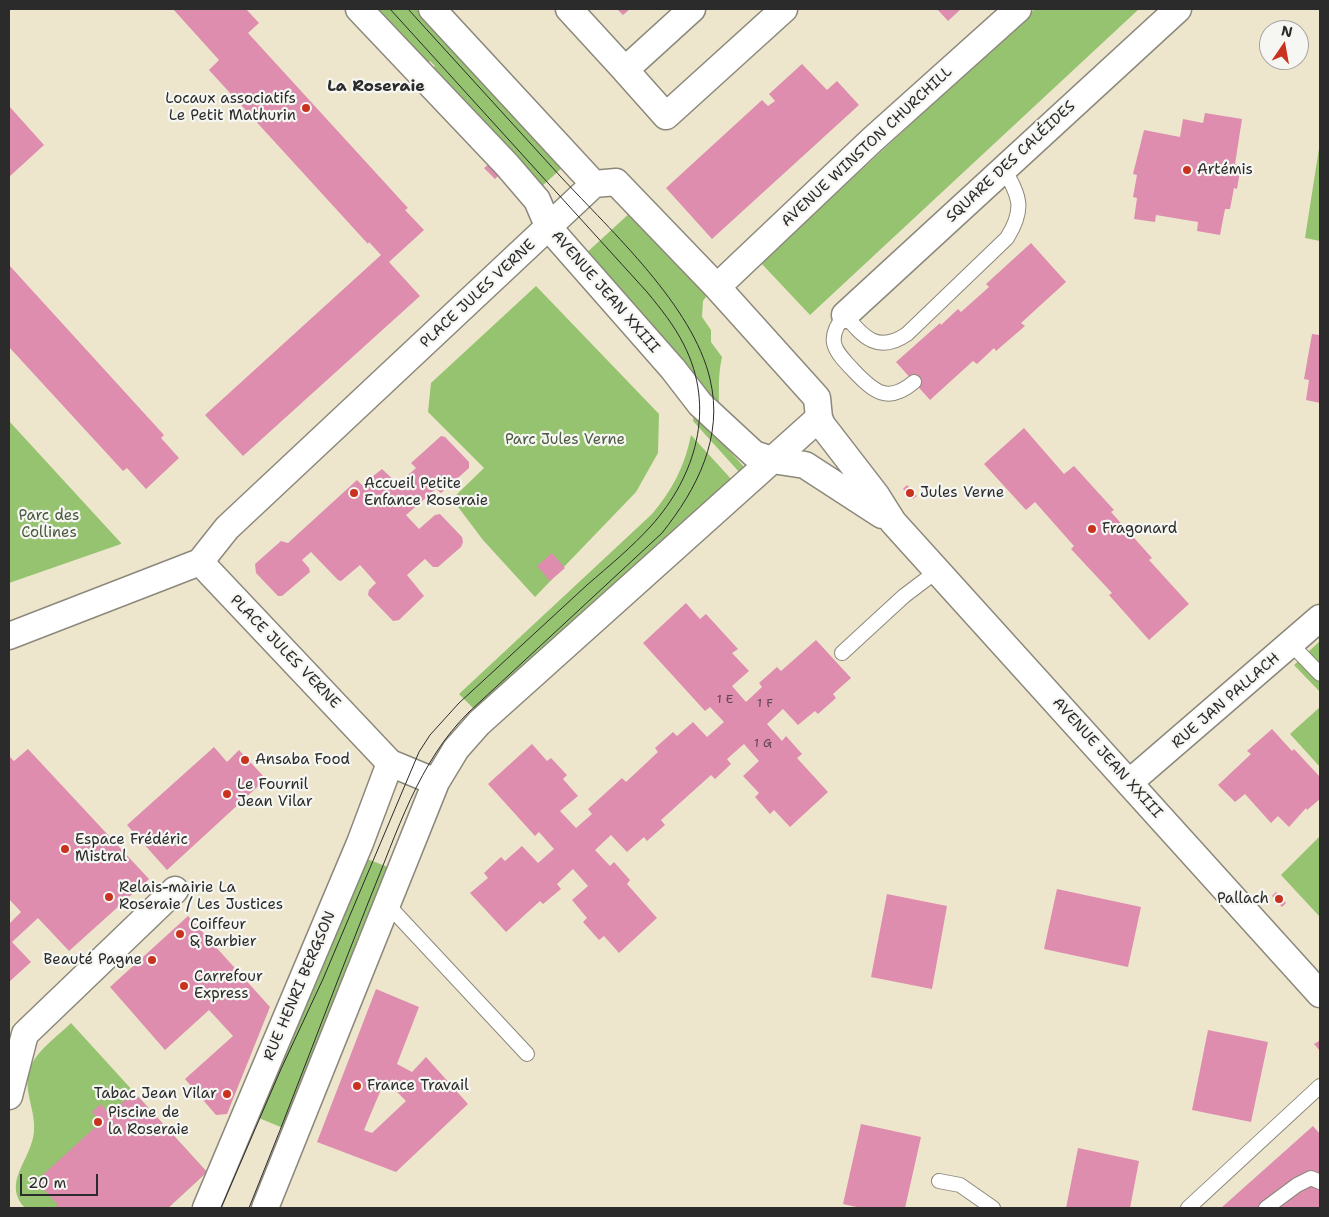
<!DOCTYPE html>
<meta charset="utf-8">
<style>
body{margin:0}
#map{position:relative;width:1329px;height:1217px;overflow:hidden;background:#ede6cd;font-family:"Shantell Sans",sans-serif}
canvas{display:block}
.frame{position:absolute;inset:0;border:10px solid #2b2b2b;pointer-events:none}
.north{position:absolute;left:1259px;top:20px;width:50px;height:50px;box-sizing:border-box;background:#f6f6f2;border:1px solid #a5a5a2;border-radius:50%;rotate:12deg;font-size:14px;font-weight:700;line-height:20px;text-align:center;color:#2b2b2b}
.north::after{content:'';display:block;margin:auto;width:18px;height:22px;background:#c8321e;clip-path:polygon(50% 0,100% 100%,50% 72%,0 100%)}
.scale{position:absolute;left:20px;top:1174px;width:78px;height:22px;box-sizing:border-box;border:2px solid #2b2b2b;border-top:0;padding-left:6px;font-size:15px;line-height:18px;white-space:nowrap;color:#2b2b2b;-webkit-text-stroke:4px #f6f6f2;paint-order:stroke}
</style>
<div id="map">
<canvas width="1329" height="1217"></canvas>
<div class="frame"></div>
<div class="north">N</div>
<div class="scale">20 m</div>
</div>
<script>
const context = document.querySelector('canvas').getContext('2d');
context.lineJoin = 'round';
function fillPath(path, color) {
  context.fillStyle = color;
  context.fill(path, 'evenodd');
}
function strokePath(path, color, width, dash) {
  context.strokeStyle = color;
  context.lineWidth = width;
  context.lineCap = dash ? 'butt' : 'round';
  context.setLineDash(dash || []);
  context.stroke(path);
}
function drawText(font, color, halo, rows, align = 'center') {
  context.font = font + ' "Shantell Sans",sans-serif';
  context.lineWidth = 4.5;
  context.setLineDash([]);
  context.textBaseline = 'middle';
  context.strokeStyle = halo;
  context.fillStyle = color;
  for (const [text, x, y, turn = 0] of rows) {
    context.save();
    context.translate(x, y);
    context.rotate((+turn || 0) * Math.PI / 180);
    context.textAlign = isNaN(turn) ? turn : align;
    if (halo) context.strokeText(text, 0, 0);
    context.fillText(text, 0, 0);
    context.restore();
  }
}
const green = new Path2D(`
 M377 9H421L564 166 540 188 432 69 435 66 430 61 427 64Z
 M1035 9H1139L810 315 761 263Z
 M1320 142V241L1305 238Z
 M632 211 708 294 703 301 702 317 711 330V342L722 357C718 375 719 389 719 406L583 256Z
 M536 286 659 414 658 453 636 492 535 597 483 540 452 499 484 468 428 412 431 383Z
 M694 412 745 468 740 473 693 421Z
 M9 421 121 543V544L9 583Z
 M691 435 732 480 477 712 459 694 652 514C672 490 685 466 691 435Z
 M1320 641V692L1294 665Z
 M1320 707V767L1290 734Z
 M1320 836V917L1281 875Z
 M362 857 393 869 288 1130 254 1116Z
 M71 1023 207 1172 168 1208H25C1 1182 32 1160 34 1131 36 1110 22 1089 30 1068 37 1050 58 1036 71 1023Z`);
const building = new Path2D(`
 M173 9H246L259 23 248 33 408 208 405 210 424 230 389 262 420 296 243 456 205 415 381 255 369 242 368 244 209 70 219 60Z
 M617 9H630L623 15Z
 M937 9H961L948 21Z
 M802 64 827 90 837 81 859 105 712 239 666 188 762 100 768 106 775 101 769 94Z
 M9 106 44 145 9 177Z
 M1205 113 1242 119 1235 164 1241 165 1237 189 1234 188 1230 209H1225L1220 235 1197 231 1198 222 1156 215 1155 222 1134 219 1137 198 1133 197 1137 175 1133 174 1144 130 1180 137 1183 119 1203 123Z
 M489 164 499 175 495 179 484 168Z
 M1031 243 1066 282 1021 323 1025 326 996 351 994 348 977 364 973 361 930 400 896 362 940 323 941 325 958 309 961 312 989 287 986 284Z
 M9 265 164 435 161 438 179 458 146 489 127 468 123 471 9 347Z
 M1312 334 1320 335V403L1306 400 1309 380 1304 379Z
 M1024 428 1064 474 1074 466 1114 510 1111 512 1152 558 1149 560 1189 604 1149 640 1109 595 1112 593 1071 549 1074 546 1035 502 1026 510 984 464Z
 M441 436 445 437 469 462V468L441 493 436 489 406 515 419 529 435 515 440 514 462 537 463 542 461 547 438 567H433L425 559 407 575 424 596 399 620 393 621 368 595 369 590 376 583 360 565 341 581 338 580 311 552 302 560 309 568 310 572 282 596H278L256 573 255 564 281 541 288 543 357 480 362 485 382 469 398 484 416 468 411 463Z
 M907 485 917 496 913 499 903 489Z
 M552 553 565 568 550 581 537 566Z
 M686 603 700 619 706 614 738 649 732 653 749 671 732 686 746 702 762 687 759 683 777 667 781 671 816 640 851 678 833 694 836 698 818 714 815 711 798 725 783 709 767 724 782 741 786 736 802 754 797 758 828 792 790 827 774 810 770 814 755 797 759 793 743 776 759 761 744 744 727 759 731 764 715 779 711 775 661 820 665 825 647 841 644 837 627 852 611 835 595 850 610 866 614 862 630 880 627 884 657 918 619 953 604 936 599 940 583 922 587 918 572 900 588 886 573 869 557 884 561 889 543 904 540 901 506 932 470 893 488 878 484 873 501 857 505 861 522 846 538 863 554 849 539 832 535 836 488 784 532 744 547 761 551 758 567 775 563 779 578 796 560 811 576 828 592 814 588 809 622 778 626 782 658 752 655 748 673 732 677 736 693 722 707 737 724 722 710 707 705 711 643 643Z
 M1272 729 1292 751 1294 749 1320 777V799L1307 810 1306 808 1289 827 1278 816 1271 823 1245 794 1235 802 1218 785 1251 754 1247 751Z
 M214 747 227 762 239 750 266 779 167 870 127 825Z
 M28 749 149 879 69 951 38 918 12 942 31 962 9 982V924L21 912 9 899V756L14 761Z
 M1057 889 1141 907 1128 967 1044 949Z
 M1276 892 1286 903 1282 907 1272 896Z
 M887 894 947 906 932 989 871 977Z
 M188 916 270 1007 227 1114 216 1115 185 1079 233 1036 209 1010 165 1050 110 987Z
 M376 989 419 1007 397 1064 412 1072 426 1057 468 1104 396 1172 317 1142ZM385 1080 406 1101 372 1133 364 1130Z
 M1208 1030 1268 1042 1251 1122 1192 1110Z
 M1319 1041 1320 1043V1051L1314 1044Z
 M134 1092 207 1172 168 1208H55L58 1205 36 1181 101 1122 92 1112 101 1104 110 1114Z
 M861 1124 921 1137 905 1208H861L843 1204Z
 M1313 1126 1320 1134V1208H1221Z
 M1078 1148 1139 1161 1130 1208H1066Z`);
const lane = new Path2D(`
 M914 382C888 404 874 392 854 371 835 351 824 340 845 315 863 337 878 354 907 334L1007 238C1025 209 1020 197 1004 169
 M1291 644 1320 674
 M842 653 904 596 937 571
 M387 904 527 1054
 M939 1181 960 1185 993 1208
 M1188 1208 1320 1086
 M1266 1208 1297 1185 1311 1178 1320 1182`);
const street = new Path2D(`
 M359 9 507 165 537 200 549 228 673 369 700 404 754 454 772 460 805 465 882 515
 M432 9 594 184
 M569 9 625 70
 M692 9 625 70 666 116 784 9
 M594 184 616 182 717 287 817 398 819 418 822 425 876 495 893 522 1320 994
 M717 287 872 140 1018 9
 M845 315 1178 9
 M200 562 390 763 436 782
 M9 636 200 562 227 528 594 184
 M1130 782 1320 618
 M9 1096 25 1034 175 890
 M206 1208 360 843 390 763
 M265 1208 436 782 456 749 479 723 819 418`);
const tram = new Path2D(`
 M221 1208 281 1069 323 979 419 752 430 735 459 703C502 664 544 624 587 585 609 566 632 547 651 526 696 476 716 408 684 345 674 325 661 309 647 292L390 9
 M249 1208C291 1105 329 1001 370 898 397 833 418 762 469 712L662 533C697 489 724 437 710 379 693 306 612 232 561 177 510 121 459 65 408 9`);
const markers = [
 [306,108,5,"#c8321e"],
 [1187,170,5,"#c8321e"],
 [354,493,5,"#c8321e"],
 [910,493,5,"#c8321e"],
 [1092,529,5,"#c8321e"],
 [245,760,5,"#c8321e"],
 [227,794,5,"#c8321e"],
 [65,849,5,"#c8321e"],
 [109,897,5,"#c8321e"],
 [1279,899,5,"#c8321e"],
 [180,934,5,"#c8321e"],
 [152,960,5,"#c8321e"],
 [184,986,5,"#c8321e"],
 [357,1086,5,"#c8321e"],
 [227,1094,5,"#c8321e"],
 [98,1122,5,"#c8321e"]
];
const numberNames = [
 ["1 E",725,700],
 ["1 F",765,704],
 ["1 G",763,744]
];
const poiNames = [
 ["Locaux associatifs",296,99,"right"],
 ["Le Petit Mathurin",296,116,"right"],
 ["Artémis",1197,170],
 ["Accueil Petite",364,484],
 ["Enfance Roseraie",364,501],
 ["Jules Verne",920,493],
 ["Fragonard",1102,529],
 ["Ansaba Food",255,760],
 ["Le Fournil",237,785],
 ["Jean Vilar",237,802],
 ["Espace Frédéric",75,840],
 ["Mistral",75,857],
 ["Relais-mairie La",119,888],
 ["Roseraie / Les Justices",119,905],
 ["Pallach",1269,899,"right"],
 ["Coiffeur",190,925],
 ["& Barbier",190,942],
 ["Beauté Pagne",142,960,"right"],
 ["Carrefour",194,977],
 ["Express",194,994],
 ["France Travail",367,1086],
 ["Tabac Jean Vilar",217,1094,"right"],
 ["Piscine de",108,1113],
 ["la Roseraie",108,1130]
];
const streetNames = [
 ["AVENUE WINSTON CHURCHILL",867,147,-43],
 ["SQUARE DES CALÉIDES",1011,162,-43],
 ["AVENUE JEAN XXIII",605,292,49],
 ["PLACE JULES VERNE",478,294,-43],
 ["PLACE JULES VERNE",285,652,46],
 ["RUE JAN PALLACH",1226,701,-41],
 ["AVENUE JEAN XXIII",1107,758,48],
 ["RUE HENRI BERGSON",300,986,-67]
];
const parkNames = [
 ["Parc Jules Verne",565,440],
 ["Parc des",49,516],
 ["Collines",49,533]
];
const neighbourhoodNames = [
 ["La Roseraie",376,87]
];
fillPath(green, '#96c370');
fillPath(building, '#de8daf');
strokePath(lane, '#8c887c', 16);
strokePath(street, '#8c887c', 29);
strokePath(lane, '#fff', 14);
strokePath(street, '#fff', 26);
strokePath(tram, '#2b2b2b', 1);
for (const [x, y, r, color] of markers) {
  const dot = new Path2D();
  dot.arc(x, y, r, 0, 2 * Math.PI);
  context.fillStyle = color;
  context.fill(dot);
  strokePath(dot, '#f6f6f2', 2);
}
drawText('12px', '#58444c', null, numberNames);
drawText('15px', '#2b2b2b', '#f6f6f2', poiNames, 'left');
drawText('15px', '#2b2b2b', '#f6f6f2', streetNames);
drawText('15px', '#4b5940', '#f6f6f2', parkNames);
drawText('bold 16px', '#2b2b2b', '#f6f6f2', neighbourhoodNames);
</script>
